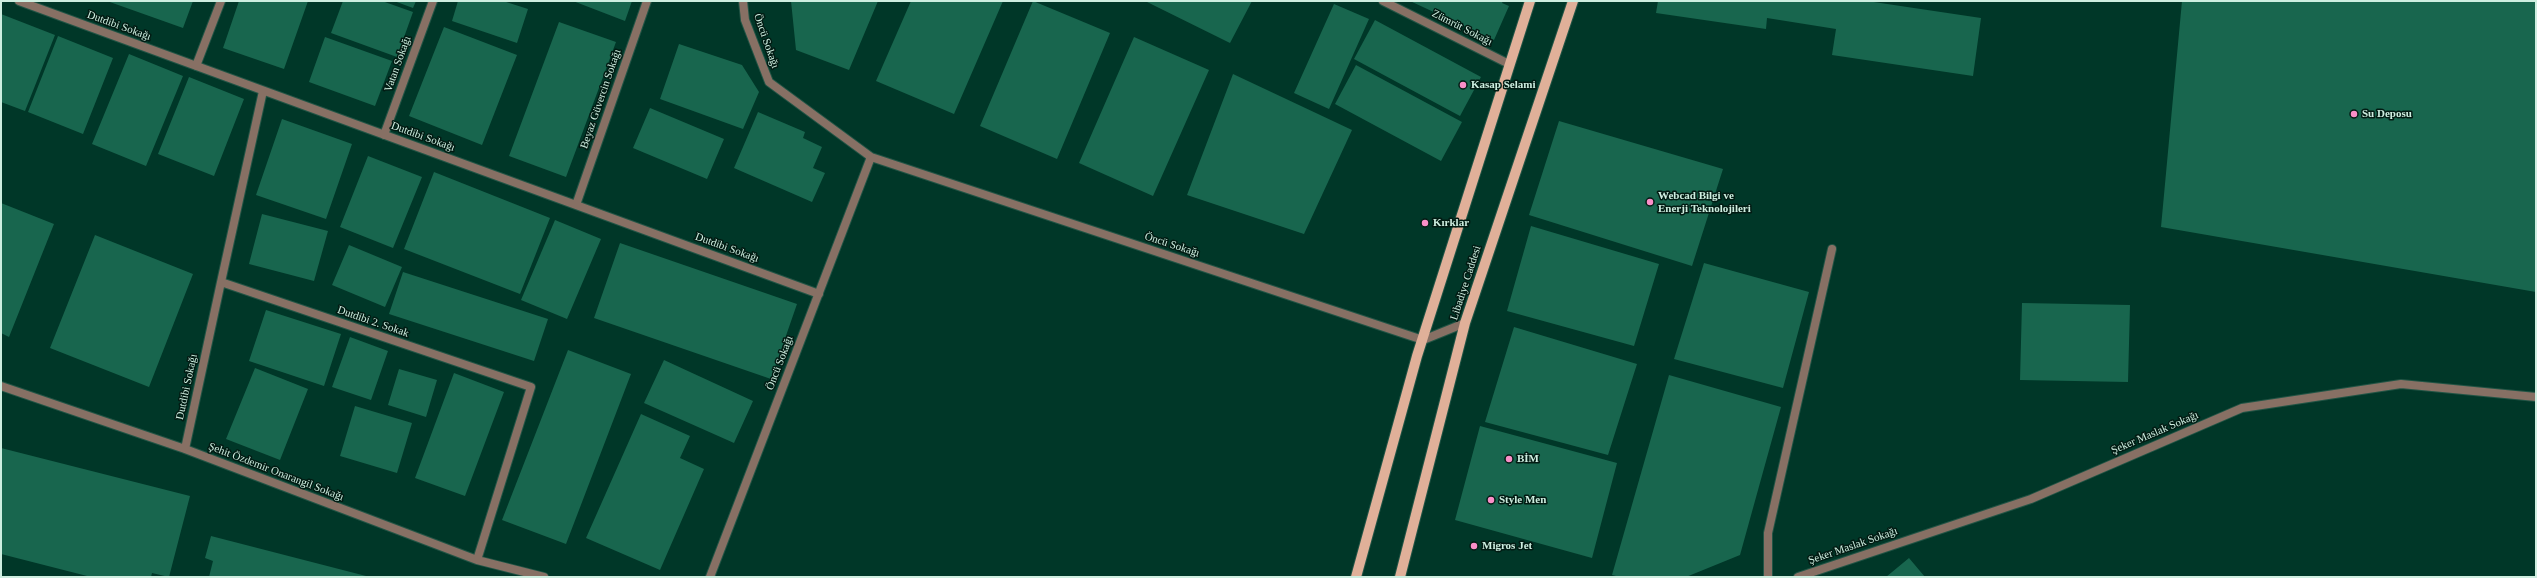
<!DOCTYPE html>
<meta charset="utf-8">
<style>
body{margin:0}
#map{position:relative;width:2537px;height:578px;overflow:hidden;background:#003728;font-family:"Times New Roman",serif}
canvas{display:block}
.frame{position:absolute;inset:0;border:2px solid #ceeee0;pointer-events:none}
</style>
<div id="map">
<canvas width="2537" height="578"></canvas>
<div class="frame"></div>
</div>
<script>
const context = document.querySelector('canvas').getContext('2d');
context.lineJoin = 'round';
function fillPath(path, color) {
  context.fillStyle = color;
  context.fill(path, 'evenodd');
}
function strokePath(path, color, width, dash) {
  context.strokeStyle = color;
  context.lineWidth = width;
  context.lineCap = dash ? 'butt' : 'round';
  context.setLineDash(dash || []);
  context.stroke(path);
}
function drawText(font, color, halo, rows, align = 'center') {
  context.font = font + ' "Times New Roman",serif';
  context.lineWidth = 3;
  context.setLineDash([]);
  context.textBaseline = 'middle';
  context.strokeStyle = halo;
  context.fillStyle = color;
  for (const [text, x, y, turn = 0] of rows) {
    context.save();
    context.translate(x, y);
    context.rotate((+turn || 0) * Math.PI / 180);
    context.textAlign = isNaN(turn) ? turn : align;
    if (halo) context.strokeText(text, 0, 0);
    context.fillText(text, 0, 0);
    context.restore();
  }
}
const building = new Path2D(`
 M107 1H193L183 28Z
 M239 1H308L284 69 223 48Z
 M343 1H382L413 12 397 57 331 33Z
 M394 1H416L413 8Z
 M458 1H503L528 9 517 43 452 21Z
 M573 1H632L625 21Z
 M791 1H878L849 70 796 50Z
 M911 1H1003L954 114 876 81Z
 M1033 1 1110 33 1057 159 980 126Z
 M1145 1H1252L1230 43Z
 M1410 1H1503L1502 3 1509 6 1494 40Z
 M1658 1H1867L1981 18 1973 76 1832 55 1836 29 1767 18 1766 29 1656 13Z
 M2182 1H2536V292L2161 227Z
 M1334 4 1369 19 1329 109 1294 93Z
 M1 14 55 35 25 111 1 102Z
 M1375 20 1481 77 1460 116 1354 59Z
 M559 22 616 42 566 177 509 156Z
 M444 27 517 55 482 145 409 116Z
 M58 36 113 58 83 134 28 112Z
 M325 37 392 61 375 106 309 82Z
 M1134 37 1209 70 1153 196 1079 163Z
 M679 44 742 65 759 92 743 129 660 99Z
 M129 54 183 76 146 166 92 144Z
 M1356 65 1462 122 1441 161 1335 104Z
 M1233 74 1352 130 1304 234 1187 195Z
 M189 77 244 99 214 176 158 154Z
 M650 108 724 139 707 179 633 148Z
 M758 112 805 132 803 138 822 147 813 168 825 173 812 202 734 168Z
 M282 119 352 144 326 219 256 195Z
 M1559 121 1723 169 1692 266 1529 215Z
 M368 156 422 177 393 248 340 227Z
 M434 172 550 218 520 294 404 249Z
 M1 203 54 224 9 337 1 333Z
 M262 214 328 231 314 281 249 264Z
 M555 220 601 239 567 319 521 300Z
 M1531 226 1659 264 1634 346 1507 311Z
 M95 235 193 274 149 387 50 348Z
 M620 243 797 304 771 379 594 318Z
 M349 245 402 267 385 307 332 285Z
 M1704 263 1809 292 1783 388 1674 359Z
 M403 272 548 319 534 361 389 314Z
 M2022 303 2130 305 2128 382 2020 380Z
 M266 310 341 334 324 386 249 361Z
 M1514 327 1637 364 1608 455 1485 422Z
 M350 337 388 351 371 400 332 387Z
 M568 350 631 374 566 544 502 520Z
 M664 360 753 401 734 443 644 403Z
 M255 368 308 389 280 460 226 439Z
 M399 369 437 380 426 417 388 405Z
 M454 373 504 392 465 496 415 478Z
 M1669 375 1781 407 1740 555 1686 577H1620L1612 575Z
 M355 406 412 423 397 473 340 456Z
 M641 414 690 436 680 458 704 469 660 570 586 538Z
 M1480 426 1617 463 1592 558 1455 520Z
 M1 448 190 496 169 577 152 573 151 577H91L1 554Z
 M211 536 366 576V577H209L213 561 205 558Z
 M1909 558 1925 577H1886Z`);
const service = new Path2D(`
 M1768 577V533L1832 249`);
const minor = new Path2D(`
 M19 1 819 294
 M743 1 745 20 769 82 871 157 1423 340 1465 323
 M1383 1 1509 64
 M196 66 221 1
 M263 91 221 282 531 387 477 560
 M384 135 433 1
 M576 205 647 1
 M1 386 185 449 477 560 544 577
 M185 449 221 282
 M710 577 871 157
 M1798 577 2031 499 2242 408 2401 384 2536 397`);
const primary = new Path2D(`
 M1356 577 1417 356 1530 1
 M1400 577 1465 323 1573 1`);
const markers = [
 [1463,85,4,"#fa8fc8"],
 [2354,114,4,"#fa8fc8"],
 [1650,202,4,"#fa8fc8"],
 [1425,223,4,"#fa8fc8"],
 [1509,459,4,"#fa8fc8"],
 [1491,500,4,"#fa8fc8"],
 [1474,546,4,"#fa8fc8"]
];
const streetNames = [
 ["Dutdibi Sokağı",119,26,20],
 ["Zümrüt Sokağı",1462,28,27],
 ["Öncü Sokağı",766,41,71],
 ["Vatan Sokağı",398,64,-70],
 ["Beyaz Güvercin Sokağı",601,99,-71],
 ["Dutdibi Sokağı",423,137,20],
 ["Öncü Sokağı",1172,245,18],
 ["Dutdibi Sokağı",727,248,20],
 ["Libadiye Caddesi",1466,283,-72],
 ["Dutdibi 2. Sokak",373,322,19],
 ["Öncü Sokağı",780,363,-69],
 ["Dutdibi Sokağı",187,387,-78],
 ["Şeker Maslak Sokağı",2155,433,-23],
 ["Şehit Özdemir Onarangil Sokağı",276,472,21],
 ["Şeker Maslak Sokağı",1853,546,-19]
];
const poiNames = [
 ["Kasap Selami",1471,85],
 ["Su Deposu",2362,114],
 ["Webcad Bilgi ve",1658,196],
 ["Enerji Teknolojileri",1658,209],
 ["Kırklar",1433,223],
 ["BİM",1517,459],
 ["Style Men",1499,500],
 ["Migros Jet",1482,546]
];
fillPath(building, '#18664e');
strokePath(service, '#215445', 10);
strokePath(minor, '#215445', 10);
strokePath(primary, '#215445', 12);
strokePath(service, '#877064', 8);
strokePath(minor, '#877064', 8);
strokePath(primary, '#e0b099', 10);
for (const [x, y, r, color] of markers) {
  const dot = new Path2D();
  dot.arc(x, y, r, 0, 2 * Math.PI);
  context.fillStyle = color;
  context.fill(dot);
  strokePath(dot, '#021b13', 1.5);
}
drawText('11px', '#ceeee0', '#021b13', streetNames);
drawText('bold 11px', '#ceeee0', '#021b13', poiNames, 'left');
</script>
